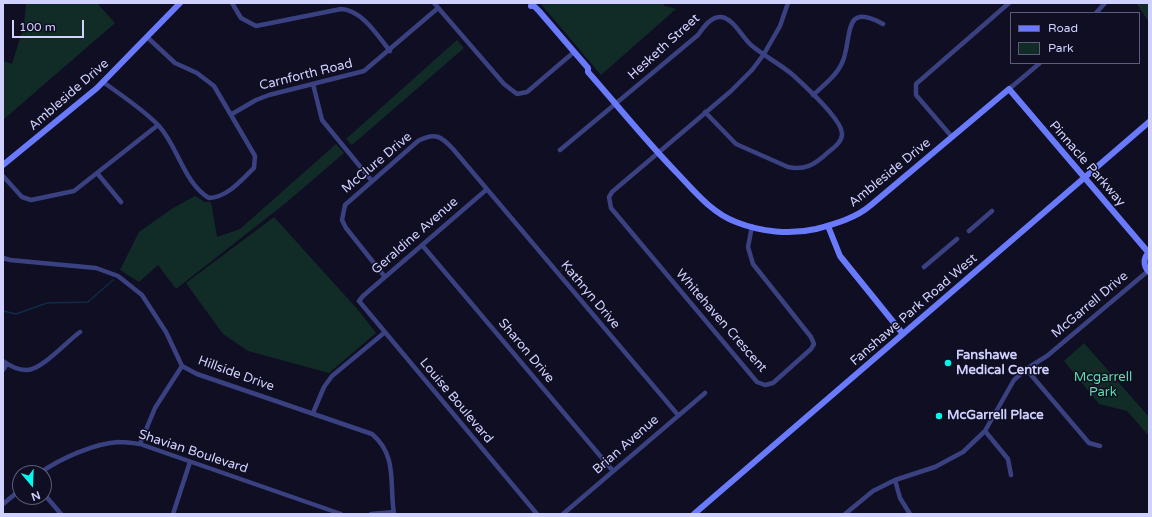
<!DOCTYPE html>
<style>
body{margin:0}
#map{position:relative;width:1152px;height:517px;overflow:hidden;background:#0f0e22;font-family:"Varela Round",sans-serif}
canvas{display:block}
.frame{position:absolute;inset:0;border:4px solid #d0d1fe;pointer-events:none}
.legend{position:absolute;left:1010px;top:12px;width:130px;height:52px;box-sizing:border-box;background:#0f0e22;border:1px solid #5c5c7a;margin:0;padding:5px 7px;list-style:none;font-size:12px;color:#d0d1fe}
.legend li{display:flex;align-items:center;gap:8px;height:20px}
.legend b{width:20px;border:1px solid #5c5c7a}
.north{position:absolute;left:12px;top:465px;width:40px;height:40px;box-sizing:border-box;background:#0f0e22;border:1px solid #5c5c7a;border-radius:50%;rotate:161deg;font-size:11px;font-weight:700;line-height:16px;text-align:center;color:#d0d1fe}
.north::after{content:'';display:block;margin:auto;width:14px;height:18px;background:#04f7ec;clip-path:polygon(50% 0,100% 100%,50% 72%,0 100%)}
.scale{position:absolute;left:12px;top:20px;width:72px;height:18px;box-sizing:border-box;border:2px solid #d0d1fe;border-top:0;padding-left:5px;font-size:12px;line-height:14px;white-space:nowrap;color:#d0d1fe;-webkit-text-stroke:3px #0f0e22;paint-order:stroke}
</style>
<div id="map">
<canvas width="1152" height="517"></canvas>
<div class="frame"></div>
<ul class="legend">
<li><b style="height:5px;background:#697afd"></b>Road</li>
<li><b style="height:11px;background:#112c27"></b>Park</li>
</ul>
<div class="north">N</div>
<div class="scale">100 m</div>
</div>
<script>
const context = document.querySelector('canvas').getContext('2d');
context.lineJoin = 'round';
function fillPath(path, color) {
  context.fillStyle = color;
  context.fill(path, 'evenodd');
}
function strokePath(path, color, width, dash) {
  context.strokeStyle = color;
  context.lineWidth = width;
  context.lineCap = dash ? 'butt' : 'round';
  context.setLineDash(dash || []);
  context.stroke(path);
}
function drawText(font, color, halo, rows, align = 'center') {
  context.font = font + ' "Varela Round",sans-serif';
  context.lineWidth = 3;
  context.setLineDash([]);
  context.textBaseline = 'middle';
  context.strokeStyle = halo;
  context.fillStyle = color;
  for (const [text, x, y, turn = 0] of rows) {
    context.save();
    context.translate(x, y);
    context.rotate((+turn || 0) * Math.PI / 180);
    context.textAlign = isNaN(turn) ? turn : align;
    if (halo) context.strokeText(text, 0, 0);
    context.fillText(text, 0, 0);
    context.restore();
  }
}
const green = new Path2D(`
 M26 3H97L115 23 3 120V61L12 64 24 26Z
 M540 3H662L665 6 676 9 601 75Z
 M1136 3H1149V22Z
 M457 40 464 48 352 145 346 139Z
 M336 144 344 153 287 202 176 289 158 265 139 282 120 270 139 232 173 208 195 196 205 202H211L217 237 240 229Z
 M274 217 359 311 376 333 329 373 248 351 223 334 186 283Z
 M1084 343 1149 417V436L1127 411 1099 404 1064 361Z`);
const stream = new Path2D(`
 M3 311 16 314 47 303 88 302 113 280`);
const street = new Path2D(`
 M232 3 241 18 256 26 341 9C362 10 377 35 390 51
 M434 3 504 84 517 94 527 92 574 52
 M1096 13 1105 3
 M103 82C121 95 144 110 159 126 178 147 184 183 209 198 228 197 241 180 254 168L255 156 214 86 197 73 175 63 147 37
 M313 84 322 120 372 181
 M1009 89 1040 63
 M813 95C823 86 836 76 842 63 853 40 841 0 883 24
 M232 114 256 100 269 95 364 71 438 8
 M952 137 916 95V84L1009 3
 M560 150 698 35C703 28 711 16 721 17 733 18 742 37 751 45 764 56 780 64 793 75 804 85 841 119 842 133 843 143 830 150 824 156 812 166 804 170 788 167L736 144 705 112
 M97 173 121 202
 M3 176 22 197 31 200 74 191 158 125
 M486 190 363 296 359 301 537 514
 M752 226 748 247 753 264 811 337 814 344 811 349 773 383 765 385 757 382 611 208 609 197 612 192 731 91 752 70 764 54 780 26 788 3
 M969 231 992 211
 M422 245 613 471
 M3 258 10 260 96 268 118 276 142 295 166 332 182 366 197 374 372 434C398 456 389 483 394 514
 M924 267 957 239
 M385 277 346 228 342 220 345 205 418 141C435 132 441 136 453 149L678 415
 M3 361C10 366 18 370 26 370 41 371 68 340 80 332
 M1026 369 1089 443 1100 446
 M3 370 7 364
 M313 413 324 387 332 376 384 333
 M985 431 1008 459 1011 475
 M140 444 155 408 182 366
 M40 473C59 459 95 443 119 442 126 442 133 443 140 444L341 514
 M895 480 900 498 910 514
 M44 494 61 514
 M3 504 20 490
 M173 514 190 462
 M371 514 394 512
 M563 514 705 393
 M845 514 873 491 895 480 935 467 963 452 985 431 1014 380 1026 369 1047 356 1148 271`);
const secondary = new Path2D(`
 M531 6H534L539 11 588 68V72C618 106 646 141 678 174 695 192 712 213 736 222 761 232 790 235 816 229 835 224 856 218 871 205L1009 89 1148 252
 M3 165 97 88 180 3
 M828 226 840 256 903 334
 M1149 252C1143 258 1143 266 1149 272
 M694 514 1149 122`);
const markers = [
 [948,363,4,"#04f7ec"],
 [939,416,4,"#04f7ec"]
];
const streetNames = [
 ["Hesketh Street",664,47,-42],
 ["Carnforth Road",306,75,-14],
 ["Ambleside Drive",69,95,-41],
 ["McClure Drive",377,163,-40],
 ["Pinnacle Parkway",1087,164,49],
 ["Ambleside Drive",890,173,-39],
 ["Geraldine Avenue",415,236,-41],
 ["Kathryn Drive",590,295,50],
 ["McGarrell Drive",1090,305,-40],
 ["Fanshawe Park Road West",914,310,-41],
 ["Whitehaven Crescent",721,321,49],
 ["Sharon Drive",526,351,50],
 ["Hillside Drive",236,374,20],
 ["Louise Boulevard",456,401,50],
 ["Brian Avenue",626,445,-41],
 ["Shavian Boulevard",193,452,18]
];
const poiNames = [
 ["Fanshawe",956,356],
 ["Medical Centre",956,371],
 ["McGarrell Place",947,416]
];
const parkNames = [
 ["Mcgarrell",1103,378],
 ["Park",1103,393]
];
fillPath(green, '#112c27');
strokePath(stream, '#0d2c47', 1.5);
strokePath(street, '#3a4181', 4.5);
strokePath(secondary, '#697afd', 6);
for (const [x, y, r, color] of markers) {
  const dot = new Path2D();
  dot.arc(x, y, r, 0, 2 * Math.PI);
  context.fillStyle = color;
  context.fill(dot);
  strokePath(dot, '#0f0e22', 1.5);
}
drawText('13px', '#d0d1fe', '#0f0e22', streetNames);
drawText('bold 13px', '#d0d1fe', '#0f0e22', poiNames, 'left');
drawText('13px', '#5dddab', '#0f0e22', parkNames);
</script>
